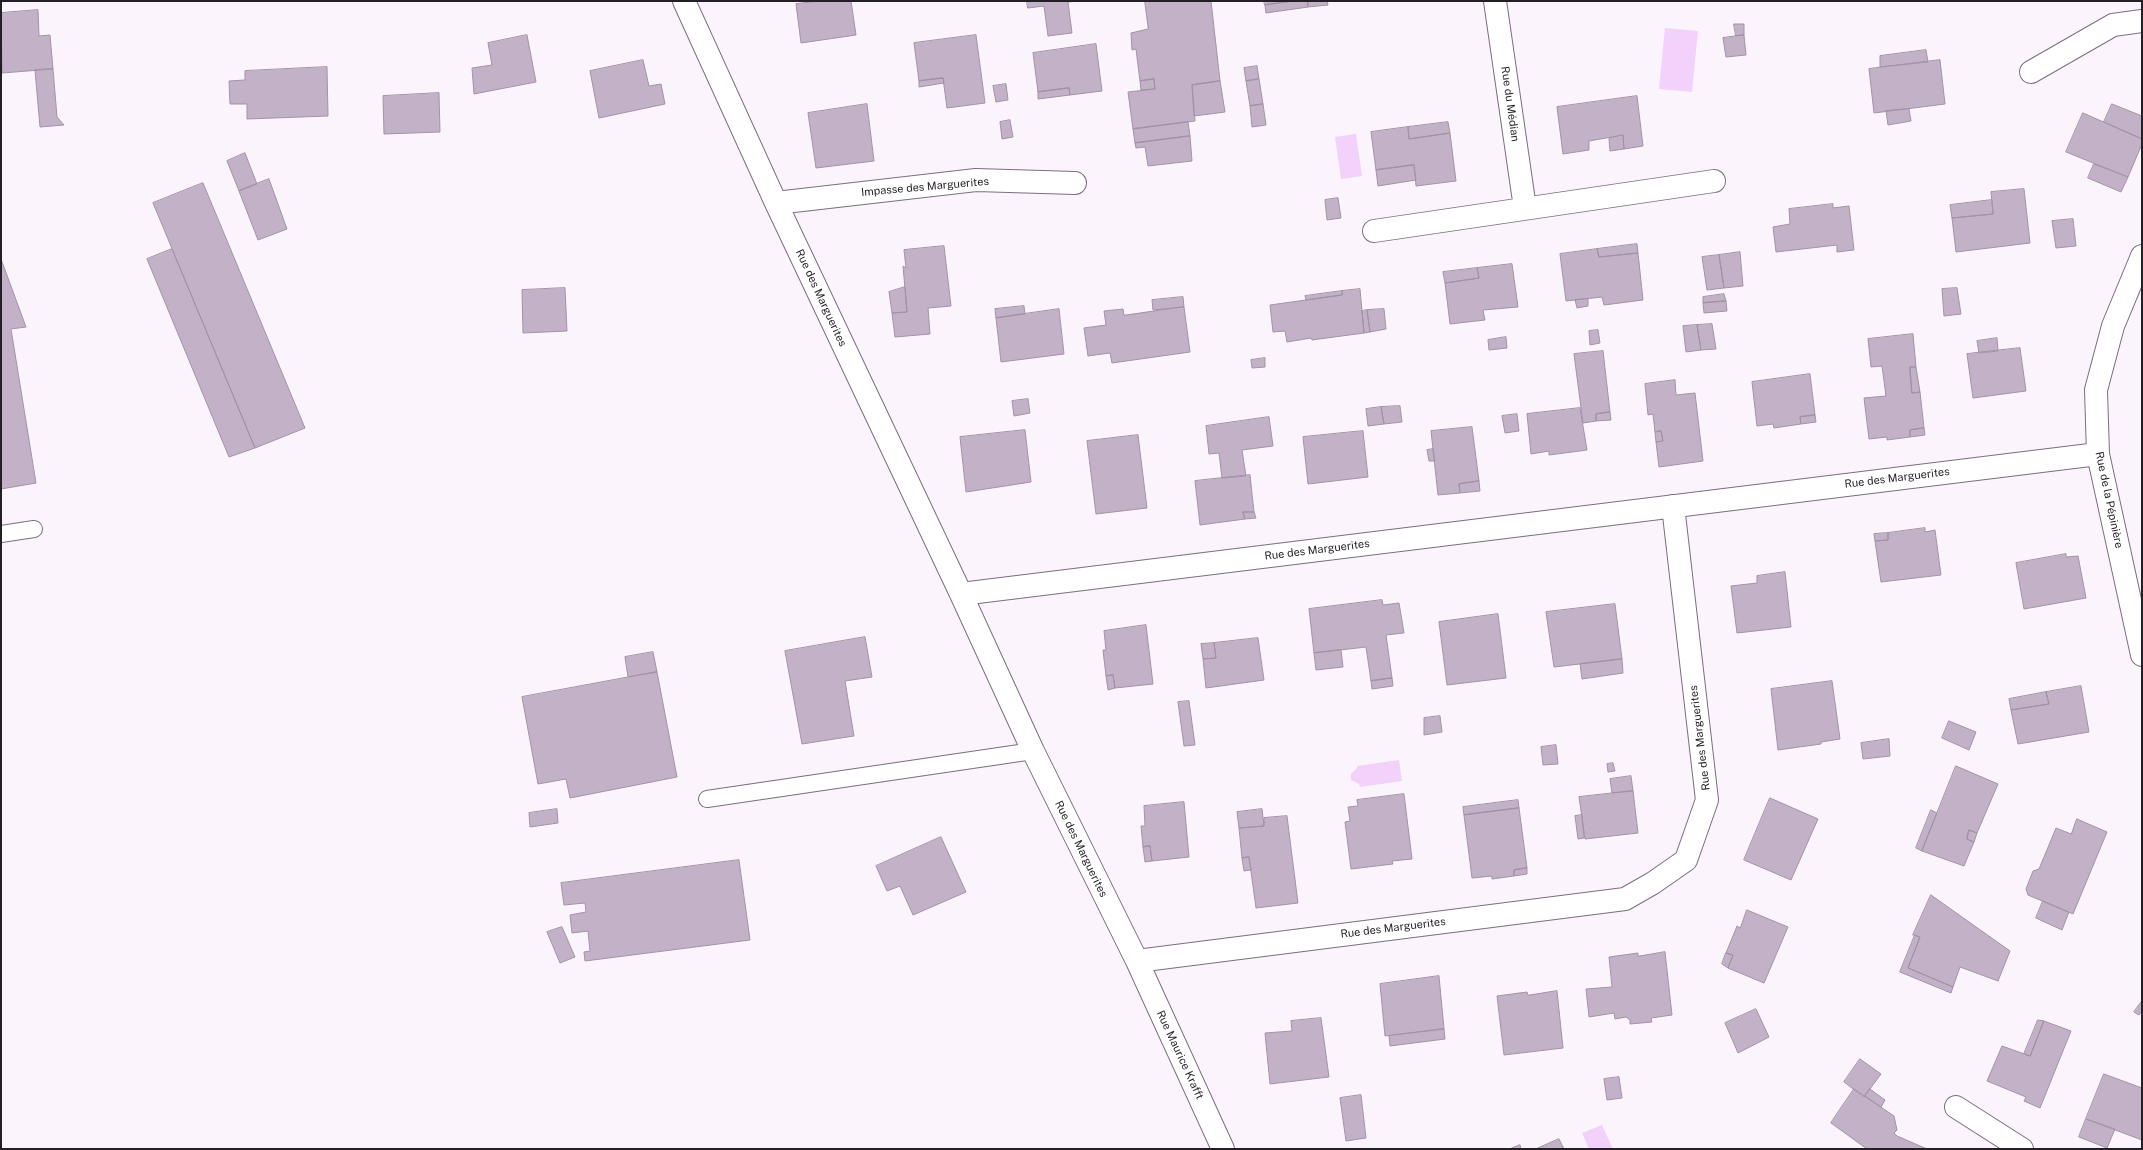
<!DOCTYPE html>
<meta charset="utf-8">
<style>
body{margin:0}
#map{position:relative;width:2143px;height:1150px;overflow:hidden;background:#fcf4fd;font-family:"Public Sans",sans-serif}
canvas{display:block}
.frame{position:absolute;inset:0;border:2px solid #241e26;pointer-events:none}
</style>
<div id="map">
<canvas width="2143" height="1150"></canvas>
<div class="frame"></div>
</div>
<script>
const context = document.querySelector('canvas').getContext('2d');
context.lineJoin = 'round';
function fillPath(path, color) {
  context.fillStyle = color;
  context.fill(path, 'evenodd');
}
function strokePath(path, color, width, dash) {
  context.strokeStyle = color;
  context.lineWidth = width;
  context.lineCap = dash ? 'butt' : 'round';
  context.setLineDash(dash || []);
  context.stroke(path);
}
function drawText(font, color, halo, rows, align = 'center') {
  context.font = font + ' "Public Sans",sans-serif';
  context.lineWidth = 3;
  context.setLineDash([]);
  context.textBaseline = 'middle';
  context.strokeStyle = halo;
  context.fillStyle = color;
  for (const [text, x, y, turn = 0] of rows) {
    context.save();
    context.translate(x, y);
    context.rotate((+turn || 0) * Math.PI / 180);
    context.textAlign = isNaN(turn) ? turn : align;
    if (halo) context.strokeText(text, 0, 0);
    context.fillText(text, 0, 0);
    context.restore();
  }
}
const water = new Path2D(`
 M1665 28 1698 31 1692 92 1659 89Z
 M1356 134 1362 176 1341 179 1335 137Z
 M1399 760 1402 781 1360 787 1359 784 1351 780V774L1357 768V766Z
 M1602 1125 1613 1149H1589L1582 1133Z`);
const building = new Path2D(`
 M821 1H851L856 35 801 43 796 4Z
 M1027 1H1078L1068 2 1072 33 1048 36 1044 6 1028 8Z
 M1145 1H1211L1220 81 1192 85 1195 121 1133 129 1128 92 1155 89 1154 79 1140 81 1136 49 1132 50 1131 33 1148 29Z
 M1264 1H1293L1265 5Z
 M1293 1H1308V7L1266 13 1265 5Z
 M1308 1H1327L1328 5 1308 7Z
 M38 10 39 36 50 35 53 69 2 73 1 13Z
 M1734 24H1744V35L1736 36Z
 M527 35 536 82 474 94 472 68 492 65 488 43Z
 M976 35 985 103 947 108 943 78 919 81 914 43Z
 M1744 35 1746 55 1726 57 1723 38Z
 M1096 44 1102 91 1070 95 1069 88 1038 92 1033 53Z
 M1926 50 1928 62 1880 67V56Z
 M643 60 649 86 661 84 665 104 599 118 590 71Z
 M1940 60 1945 104 1874 113 1869 69Z
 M1257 66 1259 79 1246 81 1244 68Z
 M327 67 328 116 247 119V104H230L229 81 245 80V71Z
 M53 69 57 117 64 125 40 127 35 70Z
 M943 78 944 83 919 87V81Z
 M1154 79 1155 89 1141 90 1140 81Z
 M1259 79 1263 104 1250 106 1246 81Z
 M1220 81 1225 112 1194 116 1192 85Z
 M1006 84 1008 100 996 102 993 86Z
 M1069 88 1070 95 1038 99V92Z
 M439 93 440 132 384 134 383 96Z
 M1637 96 1643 146 1624 149 1623 135 1589 141V150L1563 154 1557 107Z
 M867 104 874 161 816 168 808 113Z
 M1263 104 1266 125 1252 127 1250 106Z
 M2112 104 2142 116V139L2104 122Z
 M1909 109 1911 121 1888 125 1886 111Z
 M2083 113 2142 139V144L2128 177 2066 152Z
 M1010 120 1013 137 1002 139 1000 122Z
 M1188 122 1190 136 1135 143 1133 129Z
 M1448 122 1450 133 1409 139 1408 127Z
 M1408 127 1409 139 1450 133 1456 181 1416 186 1414 165 1376 170 1371 132Z
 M1623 135 1624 149 1610 151 1609 139Z
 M1190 136 1192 161 1148 166 1145 147 1136 148 1135 143Z
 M245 153 257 184 239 191 227 161Z
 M2094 164 2128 177 2121 192 2088 178Z
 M1414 165 1416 180 1378 186 1376 170Z
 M269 179 287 229 258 240 239 191Z
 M203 183 305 428 255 448 153 203Z
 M2024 189 2030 243 1956 252 1952 218 1993 214 1991 192Z
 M1338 198 1341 218 1327 220 1325 200Z
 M1992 200 1993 214 1952 218 1950 205Z
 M1833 204V208L1849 206 1854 250 1837 252V245L1776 252 1773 227 1790 224 1789 209Z
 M2073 219 2076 246 2056 248 2052 221Z
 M1637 244 1638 253 1599 257 1597 249Z
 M944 246 951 306 928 308 930 334 895 337 892 313 907 312 903 266 906 268 904 250Z
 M172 249 255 448 229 457 147 259Z
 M1597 249 1599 257 1638 253 1643 300 1604 305 1602 297 1566 301 1560 254Z
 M1740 252 1743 286 1724 288 1719 255Z
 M1719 255 1724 288 1707 290 1702 257Z
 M1 259 26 327 11 329 36 483 1 489Z
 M1512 264 1518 307 1483 310 1485 320 1450 324 1445 283 1479 278 1477 268Z
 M1477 268 1479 278 1445 283 1443 272Z
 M905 287 907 312 892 313 889 292Z
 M565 288 567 331 523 333 522 290Z
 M1957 288 1961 314 1944 316 1942 289Z
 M1360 289 1364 333 1312 340 1311 338 1287 342 1285 331 1273 332 1270 305 1342 295V291Z
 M1342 291V295L1306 300 1305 296Z
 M1724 294 1726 301 1703 303V297Z
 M1183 297 1184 307 1153 310 1152 300Z
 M1588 299V306L1577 308 1575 300Z
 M1726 301 1727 311 1704 313 1703 303Z
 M1024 306 1025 314 996 318 995 309Z
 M1184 307 1190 352 1112 363 1110 353 1088 356 1084 328 1106 325 1104 311 1123 309 1124 315Z
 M1059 309 1064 354 1001 362 996 318Z
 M1384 309 1386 329 1370 332 1367 310Z
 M1367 310 1370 332 1364 333 1362 311Z
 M1712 324 1716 349 1701 350 1697 325Z
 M1697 325 1701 350 1686 352 1683 326Z
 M1598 330 1600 343 1590 345 1589 331Z
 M1913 334 1916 367H1910L1912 393 1920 392 1924 428 1910 430V437L1887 440V437L1869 439 1864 398 1886 396 1882 366 1871 367 1868 339Z
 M1506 337 1507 348 1489 350 1488 340Z
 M1997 338 1998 351 1979 353 1977 341Z
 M2020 348 2026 391 1973 398 1967 354Z
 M1603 351 1610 412 1596 414V421L1583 423 1574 354Z
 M1265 358V367L1252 368 1251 360Z
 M1910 367H1916L1920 392 1912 393Z
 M1810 374 1815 415 1800 417 1801 424 1774 428 1773 424 1757 426 1752 382Z
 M1675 380 1676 395 1695 393 1703 461 1659 467 1656 442 1663 441 1661 431 1655 432 1653 414 1648 415 1645 384Z
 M1028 399 1030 413 1014 416 1012 401Z
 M1400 406 1402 422 1384 424 1381 407Z
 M1381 407 1384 424 1368 426 1366 409Z
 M1580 408 1587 450 1549 455V451L1531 454 1527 414Z
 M1610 412 1611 420 1596 421V414Z
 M1517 414 1519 431 1505 433 1502 416Z
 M1815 415 1816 422 1801 424 1800 417Z
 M1269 417 1273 446 1242 450 1246 476 1222 478 1219 453 1209 454 1206 426Z
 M1472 427 1479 481 1459 484 1460 493 1438 495 1431 431Z
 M1924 428 1925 435 1910 437V430Z
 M1025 430 1031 482 966 492 960 437Z
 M1363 431 1368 477 1308 484 1303 437Z
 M1661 431 1663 441 1656 442 1655 432Z
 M1138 435 1147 508 1096 514 1087 441Z
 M1433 449 1435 461H1429L1427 450Z
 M1250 475 1254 512H1243L1245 519 1200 525 1195 481Z
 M1479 481 1480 491 1460 493 1459 484Z
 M1243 512H1254L1256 518 1245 519Z
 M1925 528V532L1935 530 1941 575 1881 582 1875 541 1888 540V533Z
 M1888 533V540L1875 541 1874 534Z
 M2066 554V557L2078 556 2086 598 2024 609 2016 563Z
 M1785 572 1791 627 1737 633 1731 586 1757 583V576Z
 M1382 600 1383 605 1399 603 1404 633 1386 635 1392 678 1371 681 1366 647 1314 653 1309 609Z
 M1615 604 1622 659 1554 667 1546 612Z
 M1498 614 1506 678 1447 685 1439 622Z
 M1146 625 1153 684 1115 688 1113 675 1106 676 1103 650H1106L1104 631Z
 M865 637 872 677 845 681 854 736 802 744 785 651Z
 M1258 638 1264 680 1206 688 1203 659 1216 658 1214 643Z
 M1214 643 1216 658 1203 659 1201 644Z
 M1341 650 1343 667 1316 670 1314 653Z
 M653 652 657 672 628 677 625 657Z
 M1622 659 1623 673 1582 679 1580 664Z
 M657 672 677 777 570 798 566 779 538 784 522 697Z
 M1113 675 1115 688 1108 690 1106 676Z
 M1392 678 1393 686 1372 689 1371 681Z
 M1832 681 1840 739 1821 742V744L1778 750 1771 689Z
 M2081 686 2089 732 2018 744 2011 710 2049 704 2046 692Z
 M2046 692 2049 704 2011 710 2009 699Z
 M1189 701 1195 745 1184 746 1178 702Z
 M1440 716 1442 732 1424 735V718Z
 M1949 721 1976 732 1969 750 1942 738Z
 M1889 739 1890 756 1863 759 1861 743Z
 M1556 745 1558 764 1543 765 1541 747Z
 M1613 763 1615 771 1608 772 1607 764Z
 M1956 766 1998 784 1977 833 1969 830 1967 839 1974 842 1964 866 1922 851Z
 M1631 776 1633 791 1612 793 1610 779Z
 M1633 791 1638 833 1585 839 1579 797Z
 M1404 794 1412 859 1392 861 1393 864 1351 869 1345 822 1350 821 1348 807 1358 806 1357 800Z
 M1770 798 1818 819 1791 880 1744 860Z
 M1518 800 1519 808 1464 815 1463 807Z
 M1184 802 1189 857 1152 861 1150 846 1143 847 1141 826H1145L1144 806Z
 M1519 808 1527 868 1514 870V876L1492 879V876L1472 878 1464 815Z
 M557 809 558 823 530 827 529 813Z
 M1262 809 1264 826 1239 828 1237 812Z
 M1931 810 1937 813 1922 851 1916 848Z
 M1582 815 1584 838 1578 839 1575 816Z
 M1287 816 1298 903 1256 908 1249 857 1242 858 1239 828 1264 826V818Z
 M2077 819 2107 832 2073 914 2028 895 2026 889 2033 871 2039 869 2056 828 2071 834Z
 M1969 830 1977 833 1974 842 1967 839Z
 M941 837 966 892 913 915 900 886 887 891 876 866Z
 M1150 846 1152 861 1145 862 1143 847Z
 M1249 857 1251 870 1244 871 1242 858Z
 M739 860 750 940 585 961 584 952 590 951 588 931 572 933 570 915 586 912 585 903 564 905 561 883Z
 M1527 868V874L1514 876V870Z
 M1931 895 2010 951 1998 981 1960 967 1953 987 1908 968 1920 937 1913 935Z
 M2043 901 2069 912 2062 930 2036 918Z
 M1747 910 1788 927 1764 983 1728 968 1733 955 1726 953 1737 926 1740 928Z
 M562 927 575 957 560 963 547 932Z
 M1915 935 1920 937 1908 968 1953 987 1951 993 1900 972Z
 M1665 952 1672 1015 1651 1018 1652 1022 1630 1024V1020L1626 1017 1615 1019 1614 1013 1589 1017 1586 989 1612 987 1609 957 1638 953V956Z
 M1726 953 1733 955 1728 968 1722 964Z
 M1439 976 1444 1029 1385 1036 1380 984Z
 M1557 991 1563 1048 1504 1055 1497 996 1527 992 1528 995Z
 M2142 1001V1011L2139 1015 2134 1012Z
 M1756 1009 1769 1037 1738 1053 1725 1023Z
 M1321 1018 1329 1077 1270 1084 1265 1033 1292 1031 1291 1021Z
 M2038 1020 2044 1021 2030 1056 2024 1054Z
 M2044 1021 2071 1031 2040 1108 2024 1101 2026 1097 1987 1081 2002 1046 2030 1056Z
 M1444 1029 1445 1039 1390 1046 1389 1036Z
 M1860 1059 1881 1074 1864 1097 1844 1082Z
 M2104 1074 2142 1088V1140L2086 1119Z
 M1619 1077 1622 1098 1607 1100 1604 1079Z
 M1854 1089 1894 1116 1897 1130 1894 1133 1897 1136 1927 1149H1867L1831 1123Z
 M1870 1089 1885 1100 1881 1107 1865 1096Z
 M1361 1095 1366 1138 1346 1141 1340 1098Z
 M2086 1119 2115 1129 2107 1148 2079 1137Z
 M1559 1139 1564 1149H1536Z
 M1520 1145 1521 1149H1510Z`);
const lane = new Path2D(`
 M1 534 34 529
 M707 799 1033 751`);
const street = new Path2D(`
 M684 1 776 203 961 594 1033 751 1137 961 1223 1149
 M1495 1 1525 208
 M2031 72 2113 25 2142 21
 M776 203 976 180 1075 183
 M1374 231 1714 181
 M2142 256 2113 326 2096 390 2098 454 2142 655
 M961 594 2098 454
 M1137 961 1625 899 1653 883 1686 860 1707 800 1673 506
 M1956 1107 2022 1149`);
const streetNames = [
 ["Rue du Médian",1510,104,82],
 ["Impasse des Marguerites",925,187,-5],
 ["Rue des Marguerites",821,298,65],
 ["Rue des Marguerites",1897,478,-7],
 ["Rue de la Pépinière",2109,500,78],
 ["Rue des Marguerites",1317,550,-7],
 ["Rue des Marguerites",1700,738,-97],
 ["Rue des Marguerites",1081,849,64],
 ["Rue des Marguerites",1393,928,-7],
 ["Rue Maurice Krafft",1180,1055,65]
];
fillPath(water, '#f2d1fa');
fillPath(building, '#c3b2c7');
strokePath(building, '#a292a6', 1);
strokePath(lane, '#7d6d80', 18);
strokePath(street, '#7d6d80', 24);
strokePath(lane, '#fff', 16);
strokePath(street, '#fff', 22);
drawText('11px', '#241e26', '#fff', streetNames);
</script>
